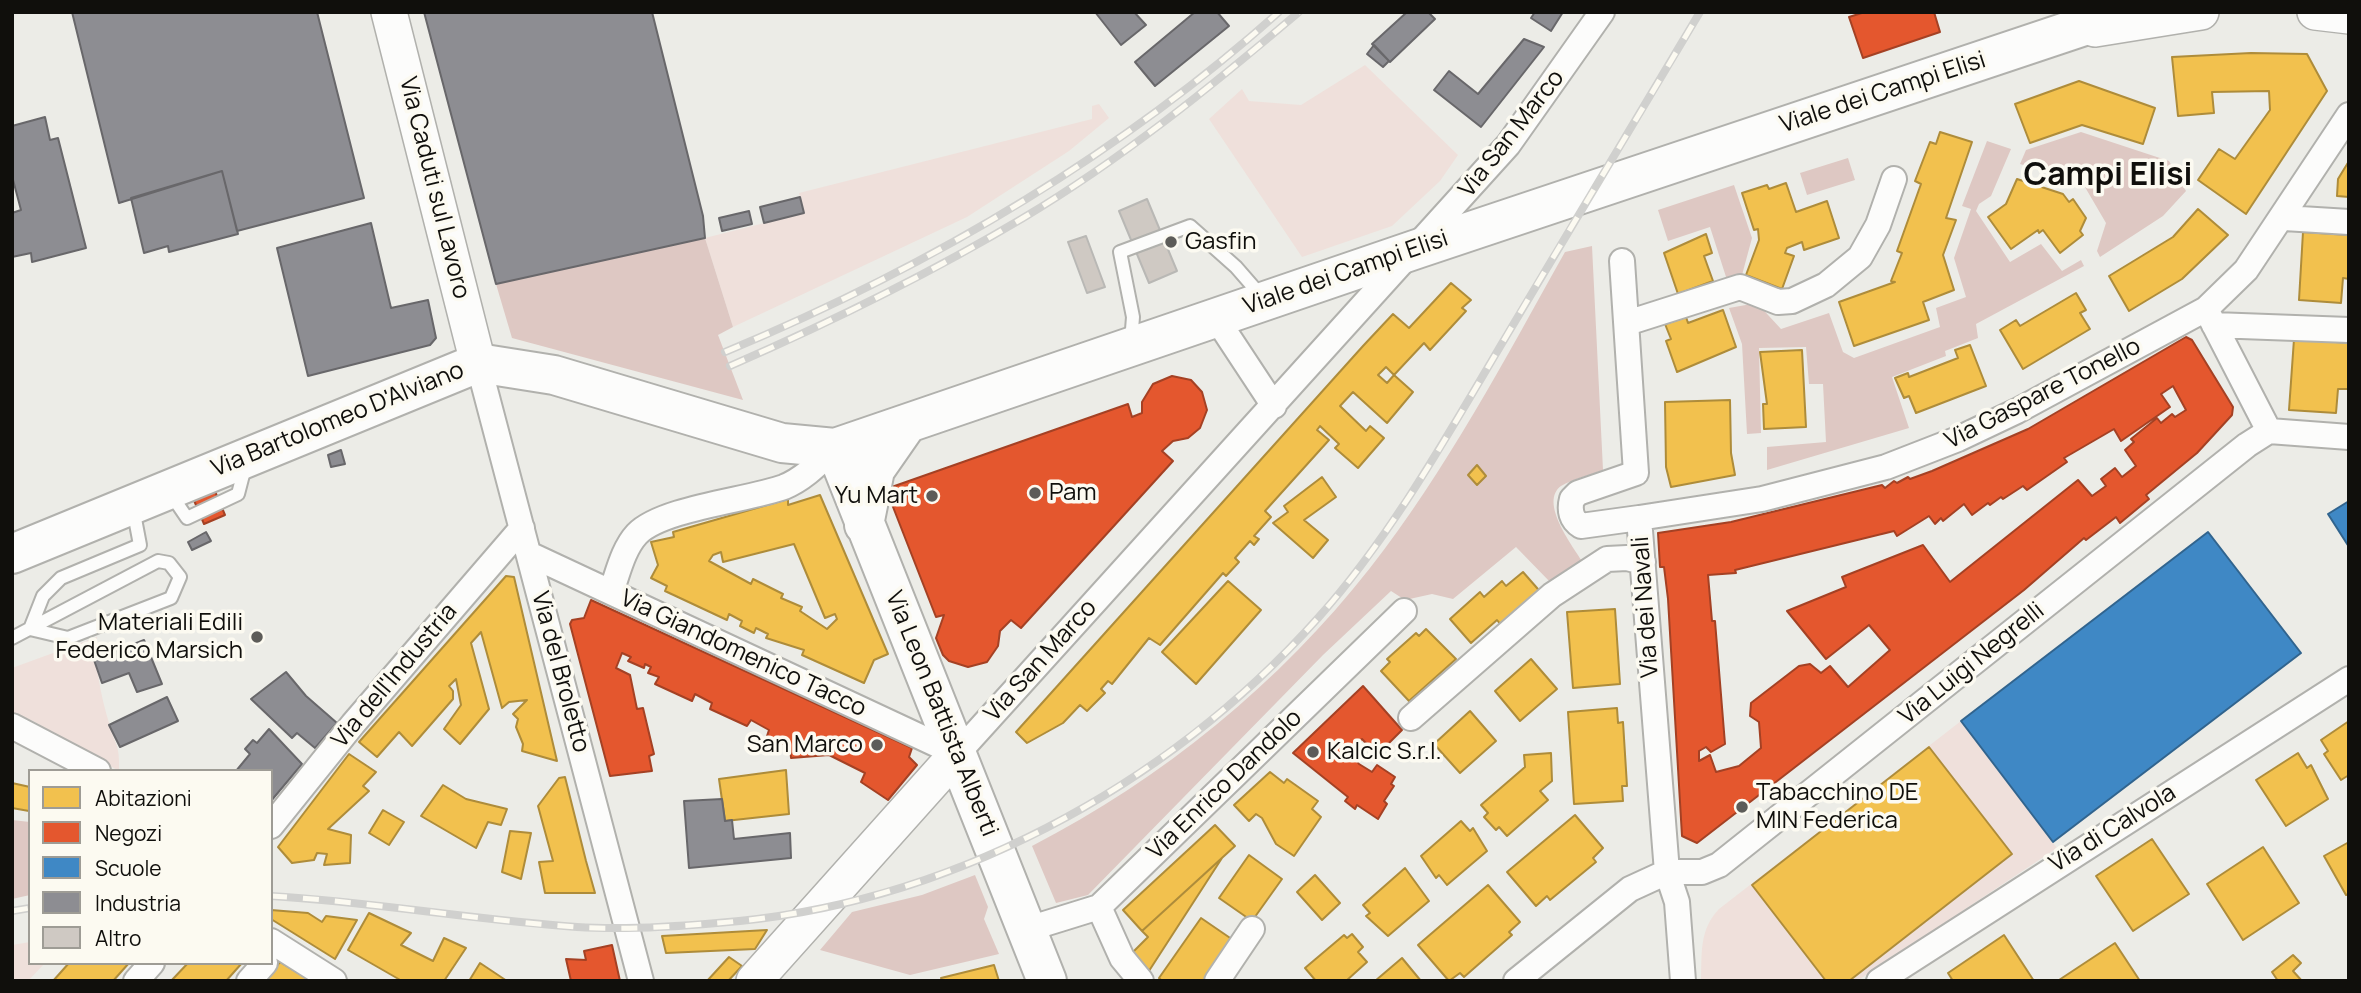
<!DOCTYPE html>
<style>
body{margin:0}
#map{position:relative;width:2361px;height:993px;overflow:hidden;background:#ecece7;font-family:Manrope,sans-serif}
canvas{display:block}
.frame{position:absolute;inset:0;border:14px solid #100f0c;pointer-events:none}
.legend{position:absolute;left:28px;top:769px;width:245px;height:196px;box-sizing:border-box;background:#fcfaf1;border:2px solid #9e9c95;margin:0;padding:9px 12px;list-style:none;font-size:21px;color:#100f0c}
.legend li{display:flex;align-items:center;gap:14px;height:35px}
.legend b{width:35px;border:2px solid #9e9c95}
</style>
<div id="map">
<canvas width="2361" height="993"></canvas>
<div class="frame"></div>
<ul class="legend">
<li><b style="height:19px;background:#f2c14e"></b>Abitazioni</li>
<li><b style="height:19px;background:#e4572e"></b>Negozi</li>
<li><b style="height:19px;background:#3f88c5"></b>Scuole</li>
<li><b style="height:19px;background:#8d8d92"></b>Industria</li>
<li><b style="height:19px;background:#cfc9c3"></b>Altro</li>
</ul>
</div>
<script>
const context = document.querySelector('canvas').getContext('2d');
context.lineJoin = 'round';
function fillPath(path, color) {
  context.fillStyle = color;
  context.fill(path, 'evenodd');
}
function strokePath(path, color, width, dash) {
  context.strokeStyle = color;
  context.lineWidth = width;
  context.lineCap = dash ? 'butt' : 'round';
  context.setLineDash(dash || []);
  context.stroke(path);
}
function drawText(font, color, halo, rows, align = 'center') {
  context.font = font + ' Manrope,sans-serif';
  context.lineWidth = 7;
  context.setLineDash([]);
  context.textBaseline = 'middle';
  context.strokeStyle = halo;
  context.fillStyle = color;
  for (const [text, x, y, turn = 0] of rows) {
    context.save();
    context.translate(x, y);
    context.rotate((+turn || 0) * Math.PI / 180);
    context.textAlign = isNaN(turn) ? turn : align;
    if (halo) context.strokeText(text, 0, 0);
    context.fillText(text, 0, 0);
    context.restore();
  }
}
const green = new Path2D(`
 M1365 65 1458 155 1440 181 1392 226 1302 257 1209 119 1242 89 1249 101 1301 105Z
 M1099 104 1109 118 1069 151 967 217 733 327 705 238 804 213 799 193 1092 119V106Z
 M97 637C94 664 101 696 109 723 115 746 120 743 119 771L33 721 12 712V668Z
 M1961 721 2057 848 1857 981H1701C1702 953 1699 930 1719 909Z
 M30 942V963H45L28 981H12V945Z`);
const forest = new Path2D(`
 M2081 132 2169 161 2186 191 2163 216 2100 257 2097 251 2106 223 2082 182 2020 164 2026 150Z
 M1987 141 2011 149 1991 196 1979 204 1976 211 2010 262 2041 244 2062 271 2081 260 2084 266 1976 324 1978 338 1945 351 1946 356 1892 377 1909 428 1767 470V447L1826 442 1823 384H1809L1806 347 1759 348 1761 433 1747 434 1742 344 1729 308 1757 303 1781 329 1829 313 1843 352 1854 358 1940 327 1936 308 1966 297 1954 258 1971 209 1962 206Z
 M1848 158 1855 180 1807 195 1800 173Z
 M1734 185 1752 238 1742 275 1727 280 1710 227 1668 241 1658 210Z
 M705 238 733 327 718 335 743 400 512 338 496 284Z
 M1592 246 1603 470C1590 475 1573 479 1561 486 1539 502 1572 545 1582 561L1551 583 1516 547 1453 599 1432 594 1405 600 1391 591 1323 655 1088 895 1056 903 1032 846C1162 779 1280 683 1370 568 1446 471 1505 359 1565 252Z
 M12 820 30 822V895L12 899Z
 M975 875 988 907 984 919 999 954 910 975 820 950 852 912 922 895Z`);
const homes = new Path2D(`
 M2251 53 2307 54 2327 91 2246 214 2198 180 2219 149 2235 159 2270 110 2269 91 2212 92 2214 113 2178 116 2172 57Z
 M2079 81 2155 108 2143 144 2082 125 2030 143 2015 104Z
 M1940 132 1972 142 1946 218 1956 220 1943 255 1954 290 1923 302 1929 320 1854 346 1839 302 1895 282 1891 281 1902 253 1897 251 1921 184 1915 181 1930 142 1936 144Z
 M2349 161V197L2337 196 2338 179Z
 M2017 179 2063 194 2069 202 2073 199 2086 218 2080 231 2083 235 2060 253 2043 230 2039 233 2038 230 2011 249 1988 217 2006 204Z
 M1786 183 1796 212 1827 201 1839 238 1804 250 1802 242 1787 248 1785 253 1794 256 1782 289 1746 275 1759 240 1758 229 1754 230 1742 193 1767 185 1769 189Z
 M2198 209 2228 235 2182 279 2129 311 2109 276 2173 237Z
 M2303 232 2349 235V279L2343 278 2341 303 2299 300Z
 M1706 234 1712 253 1704 256 1713 281 1678 294 1664 253Z
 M1451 283 1471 300 1462 308 1466 311 1430 350 1424 343 1394 375 1413 392 1387 423 1353 392 1340 406 1366 431 1370 426 1384 438 1358 468 1335 448 1339 444 1320 426 1317 430 1329 440 1265 511 1271 517 1254 536 1259 539 1254 545 1250 541 1235 558 1239 562 1226 576 1223 573 1160 645 1149 638 1112 684 1108 681 1101 689 1105 693 1087 711 1080 705 1063 723 1027 743 1016 732 1363 346 1393 314 1409 328ZM1386 367 1394 375 1387 383 1378 375Z
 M2076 293 2086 310 2080 313 2090 329 2023 369 2000 330 2016 320 2020 326Z
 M1723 310 1736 347 1677 372 1666 341 1671 339 1665 324 1686 317 1688 323Z
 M2294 339 2349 343V389H2338L2336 413 2289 410Z
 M1970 345 1986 386 1916 413 1909 396 1904 398 1895 378 1908 373 1909 377 1958 358 1955 350Z
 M1802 350 1806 427 1764 429 1763 404H1767L1760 352Z
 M1730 400 1731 453 1735 475 1671 487 1666 467 1665 402Z
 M1477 465 1486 476 1477 485 1468 475Z
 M1322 477 1336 497 1304 520 1328 540 1313 558 1273 523 1288 512 1284 506Z
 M820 495 888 654 874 660 864 683 802 655 804 650 766 638 768 634 756 628 754 633 740 626 742 621 729 614 727 620 665 591 667 586 651 578 658 565 651 542 674 537 673 532 788 499V505ZM794 544 825 618 835 614 837 619 827 629 800 611 802 607 781 598 783 594 753 579 751 584 709 561 713 555 721 552 723 562Z
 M1523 572 1544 596 1505 630 1497 620 1471 643 1450 619 1480 592 1484 597 1502 581 1506 586Z
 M506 576 514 577 557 761 522 751 523 744 516 727 518 719 513 714 527 700 509 702 502 708 481 632 471 643 489 709 460 744 444 729 461 705 456 679 449 686 453 691V699L412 746 399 732 377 757 359 742Z
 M1228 581 1261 610 1196 684 1162 652Z
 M1615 609 1620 684 1573 688 1567 612Z
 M1426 629 1456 659 1409 701 1381 671 1390 662 1387 659 1416 633 1419 636Z
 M1531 659 1557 689 1520 721 1495 691Z
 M1617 708 1618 723 1623 722 1627 786H1622L1623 801 1574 804 1568 712Z
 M1470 711 1496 741 1460 773 1434 744Z
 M2349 721V775L2341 780 2324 754 2328 751 2321 740Z
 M1929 747 2012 854 1849 981H1826L1752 885Z
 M1551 753 1552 781 1540 791 1548 800 1507 836 1499 827 1496 830 1484 817 1488 813 1481 805 1525 767 1524 755Z
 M2298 753 2307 768 2311 765 2328 799 2286 826 2256 780Z
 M349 754 376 772 363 786 369 791 328 829 351 835 350 863 324 865 327 854 317 853 314 860 292 863 278 847Z
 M786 770 789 814 725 821 719 779Z
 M1270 772 1284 783 1287 779 1318 801 1312 809 1321 817 1294 856 1276 844 1262 818 1256 814 1249 821 1234 805Z
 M565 777 586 861 595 893H545L539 862 553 861 538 806 559 778Z
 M12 783 30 787 29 811 12 808Z
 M443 785 466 799 507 809 501 825 488 822 476 848 421 816Z
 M383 810 404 822 389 845 369 833Z
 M1575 815 1603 848 1593 858 1596 862 1550 900 1547 896 1536 906 1507 872Z
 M1461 821 1470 831 1473 828 1487 851 1447 885 1439 875 1436 878 1421 856Z
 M1215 825 1235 846 1142 931 1123 910Z
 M510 831 531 833 521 879 502 872Z
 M2152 839 2189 894 2133 931 2096 876Z
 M2349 842V894L2346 895 2324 856Z
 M2263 847 2299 903 2243 940 2207 884Z
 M1249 855 1282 879 1252 921 1219 898Z
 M1222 858 1147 974 1133 952 1148 937 1142 931Z
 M1405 868 1429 901 1388 936 1366 916 1370 913 1363 905Z
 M1315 875 1340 903 1322 920 1297 892Z
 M1488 885 1520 922 1509 932 1512 935 1464 977 1460 973 1449 981 1418 945Z
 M271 910 308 913 322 922 326 916 357 920 335 959 271 919Z
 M369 913 411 933 401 945 433 961 444 938 466 948 444 981H402L348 950Z
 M1201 918 1236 942 1208 981H1162L1159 978Z
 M767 930 755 949 666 953 662 936Z
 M1352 934 1363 947 1358 952 1367 962 1346 981H1316L1305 968 1344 935 1347 938Z
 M2004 935 2034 981H1953L1948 973Z
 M2115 943 2140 981H2060L2059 980Z
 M2293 955 2301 963 2293 971 2302 981H2278L2272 972Z
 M729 957 742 966 728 981H707Z
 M1402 958 1421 981H1375Z
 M280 962 311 981H264Z
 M69 963H129L113 981H53Z
 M188 963H242L226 981H171Z
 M480 963 507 981H469Z
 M994 965 999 981H942L941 978Z`);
const shops = new Path2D(`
 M1865 12H1934L1940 32 1863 58 1849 17Z
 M2186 337 2192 340 2233 407 2232 415 2197 453 2146 495 2149 499 2120 523 2116 517 2086 540 2084 538 2024 590 1697 843 1682 836 1668 599 1664 567H1660L1658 533 1731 522 1882 485 1885 488 1894 481 1897 483 1908 477 1910 479 1932 471 2028 429ZM2173 386 2186 410 2175 417 2172 414 2161 423 2157 418 2131 439 2134 442 2125 450 2136 466 2122 477 2115 468 2101 479 2106 486 2092 496 2078 480 1950 582 1923 545 1842 577 1846 587 1787 611 1826 659 1869 625 1890 650 1848 687 1830 666 1821 673 1810 664 1799 666 1751 703 1750 716 1759 722 1761 748 1739 766 1716 772 1710 755 1699 761V751L1706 747 1711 752 1725 744 1715 621H1712L1708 575 1736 573 1735 570 1894 531 1897 536 1929 516 1935 524 1941 518 1943 521 1964 504 1972 515 1988 503 1990 505 2001 497 2003 499 2023 486 2027 490 2067 462 2064 458 2114 429 2121 441 2170 407 2161 394Z
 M1172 376 1191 380 1202 392 1207 410 1200 428 1188 438 1173 441 1162 451 1173 461 1021 628 1011 620 1000 631 998 646 987 662 968 667 949 661 943 655 936 638 944 615 936 617 886 489 1128 404 1132 417 1142 413V402L1153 384Z
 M214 489 225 515 204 524 193 498Z
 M591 600 912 748 909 757 917 765 888 800 861 782 865 773 829 755 791 758 790 747 767 736 769 730 751 720 747 726 710 709 712 703 695 694 692 701 655 684 659 677 648 673 651 667 645 664 644 668 628 661 631 657 622 653 616 668 630 675 637 709 643 708 654 754 649 756 652 771 610 776 570 624 572 620 584 618Z
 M1363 686 1402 730 1377 755 1362 739 1350 752 1359 764 1372 772 1377 765 1395 777 1391 784 1394 786 1384 801 1387 804 1378 819 1357 805 1355 809 1345 801 1348 797 1293 753Z
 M612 945 620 981H571L566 959 586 960 584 951Z`);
const schools = new Path2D(`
 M2349 501V547L2328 514Z
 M2208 532 2301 653 2053 842 1961 721Z`);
const industry = new Path2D(`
 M72 12H317L364 198 237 231 222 171 119 203Z
 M424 12H652L703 216 705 238 496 284Z
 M1095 12H1134L1146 25 1121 45Z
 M1195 12H1217L1229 26 1155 86 1135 62Z
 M1407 12H1428L1435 19 1390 62 1372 44Z
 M1535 12H1563L1551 31 1531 18Z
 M1524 39 1544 47 1481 127 1434 90 1449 71 1478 94Z
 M1374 45 1389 61 1383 67 1367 54Z
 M45 117 50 140 58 138 86 248 32 262 31 253 12 257V213L21 210 12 176V126Z
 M222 171 238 234 169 252 168 246 144 253 131 198Z
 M800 197 804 213 764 223 760 207Z
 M749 211 752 224 722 231 719 218Z
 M371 223 391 308 428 300 436 338 430 345 308 376 277 248Z
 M341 450 345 464 331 467 328 455Z
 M206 532 211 541 192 550 188 542Z
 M144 640 162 684 137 692 129 673 102 683 94 660Z
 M286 672 306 696 337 723 315 748 297 733 292 738 251 699Z
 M167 697 178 721 120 747 109 725Z
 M269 729 302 764 271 801V771H236L250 754 245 749 253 740 257 743Z
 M722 799 725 821 732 820 734 839 790 833 791 858 689 868 684 801Z`);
const building = new Path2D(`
 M1147 199 1177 271 1149 283 1119 211Z
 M1086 236 1105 287 1087 293 1068 242Z`);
const lane = new Path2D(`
 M1131 342 1133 317 1120 252 1190 226 1236 267 1263 298
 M170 493 187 518 238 494 245 467
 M30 629 43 596 61 578 140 545 133 508
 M12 638 158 561 169 563 180 577 171 598 68 638 30 629`);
const street = new Path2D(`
 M2284 218 2349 222
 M1622 261 1636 473 1578 493 1572 499C1569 510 1571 520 1581 526L1639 518 1667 872 1677 902 1683 981
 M2206 309 2269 431 2349 437
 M1216 318 1274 406
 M1627 323 1740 287 1778 302 1792 301 1826 285 1860 257 1878 225 1894 179
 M2214 325 2349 330
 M478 363 641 981
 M1639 518 1762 499 1886 467 1958 439 2017 411 2206 309 2246 270 2349 115
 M529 554 957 754 1508 145 1602 12
 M611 592C618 573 623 549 637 534 662 508 749 500 784 487 804 479 820 462 835 448
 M1411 718 1552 595 1607 559 1627 558 1643 562
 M12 726 98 771
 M271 826 353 724 522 528
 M1099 907 1122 958 1141 981
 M1028 929 1099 907 1404 611
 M271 941 334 981
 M136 981 152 963
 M249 981 265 963
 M1217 981 1252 929
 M1516 981 1630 889 1667 872H1702L1719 865 2247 445 2269 431
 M1879 981 2349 679`);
const secondary = new Path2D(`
 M389 12 478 363
 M2315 12 2349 16
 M2095 29 2201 12
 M754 981 957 754`);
const primary = new Path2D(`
 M835 448 1047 981
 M864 525 875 470 907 424
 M12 554 478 363 554 375 782 443 835 448 1417 249 2126 12`);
const rail = new Path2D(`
 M725 352C927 268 1115 158 1279 12
 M730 366C831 322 929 274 1023 218 1122 159 1212 86 1299 12
 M271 896C374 902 475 920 577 927 623 930 671 927 717 923 946 906 1166 788 1318 618 1392 535 1447 436 1504 340 1569 230 1635 122 1700 12
 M12 911 30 908`);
const markers = [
 [1171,242,7,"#5d5c59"],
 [1035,493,7,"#5d5c59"],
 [932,496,7,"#5d5c59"],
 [257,637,7,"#5d5c59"],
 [877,745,7,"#5d5c59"],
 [1313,752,7,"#5d5c59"],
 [1742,807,7,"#5d5c59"]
];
const streetNames = [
 ["Viale dei Campi Elisi",1883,93,-18],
 ["Via San Marco",1512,134,-52],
 ["Via Caduti sul Lavoro",434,188,76],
 ["Viale dei Campi Elisi",1346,273,-19],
 ["Via Gaspare Tonello",2043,394,-27],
 ["Via Bartolomeo D'Alviano",338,420,-22],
 ["Via dei Navali",1646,607,-94],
 ["Via Giandomenico Tacco",743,654,25],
 ["Via San Marco",1041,661,-48],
 ["Via Luigi Negrelli",1972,664,-39],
 ["Via del Broletto",560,672,75],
 ["Via dell'Industria",395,676,-50],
 ["Via Leon Battista Alberti",941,714,68],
 ["Via Enrico Dandolo",1225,785,-44],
 ["Via di Calvola",2113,829,-32]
];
const poiNames = [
 ["Gasfin",1185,242],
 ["Pam",1049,493],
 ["Yu Mart",918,496,"right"],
 ["Materiali Edili",243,623,"right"],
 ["Federico Marsich",243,651,"right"],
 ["San Marco",863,745,"right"],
 ["Kalcic S.r.l.",1327,752],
 ["Tabacchino DE",1756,793],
 ["MIN Federica",1756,821]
];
const districtNames = [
 ["Campi Elisi",2108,176]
];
fillPath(green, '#efe0db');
fillPath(forest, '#dec8c3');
fillPath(homes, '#f2c14e');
strokePath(homes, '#ae8c3a', 2);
fillPath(shops, '#e4572e');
strokePath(shops, '#a44124', 2);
fillPath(schools, '#3f88c5');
strokePath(schools, '#31648e', 2);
fillPath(industry, '#8d8d92');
strokePath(industry, '#68676a', 2);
fillPath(building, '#cfc9c3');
strokePath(building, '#b9b8b5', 2);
strokePath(lane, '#b1b1ad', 16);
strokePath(street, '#b1b1ad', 28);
strokePath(secondary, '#b1b1ad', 38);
strokePath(primary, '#b1b1ad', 42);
strokePath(lane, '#fcfcfb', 12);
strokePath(street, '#fcfcfb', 24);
strokePath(secondary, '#fcfcfb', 35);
strokePath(primary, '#fcfcfb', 38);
strokePath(rail, '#d0d0ce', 8);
strokePath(rail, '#fcfaf1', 5, [16]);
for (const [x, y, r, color] of markers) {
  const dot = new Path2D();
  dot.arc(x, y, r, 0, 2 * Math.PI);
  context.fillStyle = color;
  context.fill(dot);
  strokePath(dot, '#fcfaf1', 2.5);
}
drawText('24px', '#100f0c', '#fcfaf1', streetNames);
drawText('24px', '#100f0c', '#fcfaf1', poiNames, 'left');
drawText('bold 32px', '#100f0c', '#fcfaf1', districtNames);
</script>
